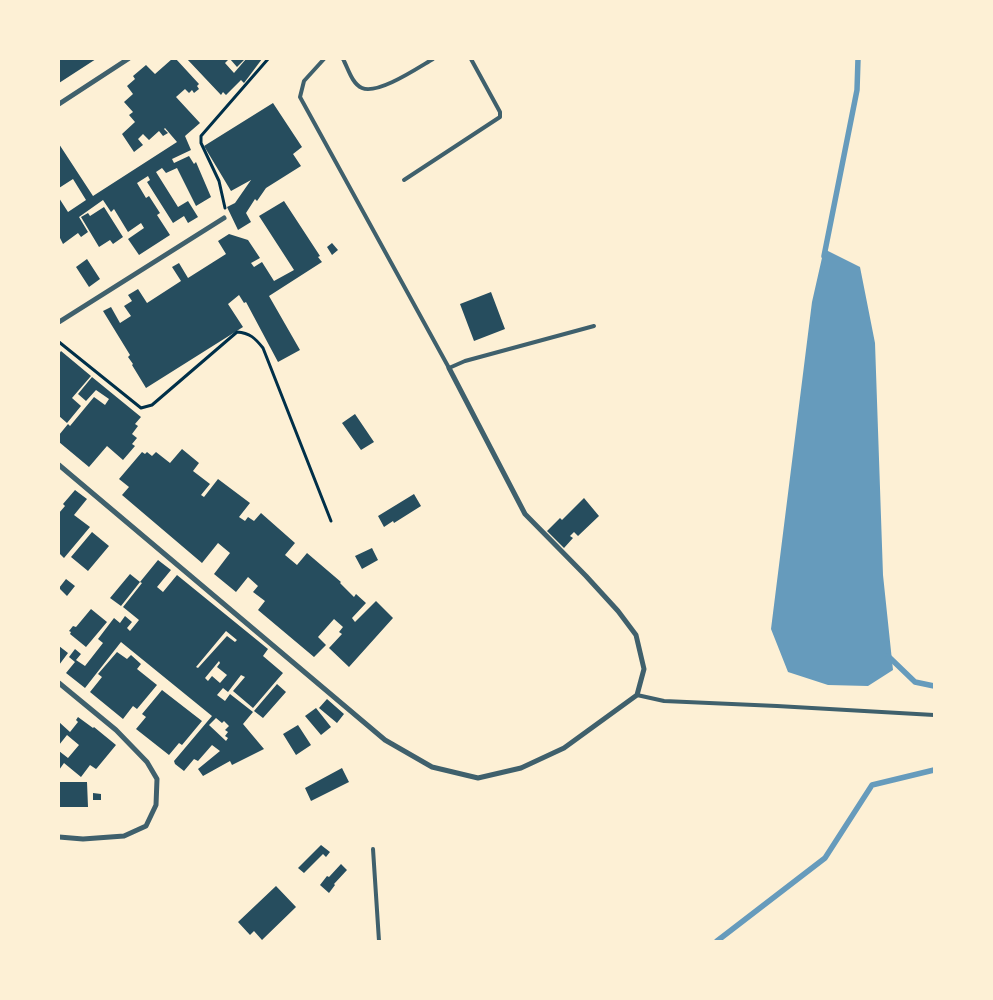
<!DOCTYPE html>
<style>
body{margin:0}
#map{position:relative;width:993px;height:1000px;overflow:hidden;background:#fdf0d5;font-family:"Exo 2",sans-serif}
canvas{display:block}
.frame{position:absolute;inset:0;border:60px solid #fdf0d5;pointer-events:none}
</style>
<div id="map">
<canvas width="993" height="1000"></canvas>
<div class="frame"></div>
</div>
<script>
const context = document.querySelector('canvas').getContext('2d');
context.lineJoin = 'round';
function fillPath(path, color) {
  context.fillStyle = color;
  context.fill(path, 'evenodd');
}
function strokePath(path, color, width, dash) {
  context.strokeStyle = color;
  context.lineWidth = width;
  context.lineCap = dash ? 'butt' : 'round';
  context.setLineDash(dash || []);
  context.stroke(path);
}
const water = new Path2D(`
 M824 249 860 267 875 343 883 575 893 670 868 686 828 685 788 672 771 629 812 302Z`);
const stream = new Path2D(`
 M824 256 857 90 858 59
 M888 656 915 682 934 686
 M717 941 825 858 872 785 934 770`);
const building = new Path2D(`
 M59 59H96L59 83Z
 M172 59H176L199 84 197 86 199 89 194 93 192 90 189 93 185 89 176 97 200 123 185 136 191 150 172 159 174 163 189 156 194 164 196 162 211 197 196 206 177 168 166 173 162 168 156 172 178 207 188 201 198 217 188 223 184 216 173 223 147 182 150 180 148 176 137 183 146 198 149 196 160 213 157 215 170 235 139 255 128 239 144 228 141 223 128 232 114 209 111 212 103 200 79 217 88 232 81 237 78 233 63 244 59 236V198L68 212 86 200 73 179 59 188V144L93 196 177 142 165 128 164 129 168 133 163 136 159 131 149 140 143 134 138 139 143 145 134 152 122 134 135 122 129 115 133 112 124 102 133 94 127 86 135 79 133 76 146 65 155 74Z
 M187 59H229L225 63 234 73 246 59H262L244 83 241 80 226 95 223 92 221 95Z
 M230 59H245L237 67Z
 M273 103 302 147 293 154 301 166 266 188 257 201 255 199 246 213 251 222 238 230 227 207 235 203 251 180 231 191 204 146Z
 M284 201 320 256 318 257 322 262 269 296 300 350 278 362 246 302 244 303 239 295 228 304 243 327 146 388 132 365 133 364 128 357 130 355 103 311 111 307 120 323 131 316 124 306 132 301 128 295 138 289 147 303 181 281 172 267 179 263 188 278 226 254 218 241 229 234 248 240 260 258 251 263 254 267 262 262 274 281 294 270 259 216Z
 M104 207 123 237 113 244 110 240 99 247 81 217 88 213 90 216Z
 M332 243 338 250 332 255 327 247Z
 M87 259 100 279 89 287 76 267Z
 M491 292 505 329 474 341 460 304Z
 M61 351 91 376 72 398 81 406 67 423 59 416V354Z
 M92 377 141 417 135 424 138 426 132 434 137 438 132 444 135 446 123 460 107 446 89 467 59 442V435L68 424 70 426 94 397 105 405 109 399 96 390 86 401 78 394Z
 M355 414 374 442 361 450 342 423Z
 M182 449 199 463 193 471 210 484 201 495 204 497 218 479 250 503 239 517 245 521 248 517 254 521 261 513 295 543 285 555 297 565 307 553 341 582 340 583 354 597 356 594 366 603 352 618 355 622 376 601 393 618 349 667 329 648 342 634 339 632 343 627 334 619 318 637 326 645 314 657 258 610 265 601 253 592 258 586 248 577 236 592 214 574 230 553 218 543 202 563 122 495 129 487 119 479 142 452 145 454 147 452 152 456 156 452 170 463Z
 M75 490 87 499 74 515 90 527 64 558 59 553V513L65 506 63 504Z
 M414 494 421 506 394 523 393 521 384 527 378 516Z
 M584 498 599 516 578 536 574 532 570 536 573 538 564 548 547 531 560 518 562 520Z
 M92 532 109 546 88 571 71 557Z
 M372 548 378 560 362 569 355 556Z
 M158 560 171 570 157 587 163 592 177 575 268 649 263 656 283 673 253 708 233 691 245 677 241 675 228 692 223 688 217 695 225 701 230 694 253 712 243 724 264 749 232 765 230 761 203 776 198 769 220 751 212 745 198 761 194 759 184 771 175 764 174 761 212 716 121 642 85 688 66 673 75 662 69 657 75 649 81 654 76 660 85 666 103 643 98 639 114 618 120 623 125 616 132 622 127 628 130 631 139 620 123 607 142 583 140 582ZM226 631 237 640 235 642 227 636 198 668 196 667ZM219 661 220 663 217 667 227 675 220 683 212 676 208 681 205 678ZM216 718 222 723 224 721 229 726 225 730 228 732 225 736 228 738 226 741 209 725Z
 M130 574 140 582 121 606 110 598Z
 M66 579 75 586 67 596 59 588Z
 M91 609 107 622 86 647 70 634 71 632 69 631 73 626 76 627Z
 M59 646 68 653 59 665Z
 M117 652 127 659 131 655 141 664 137 669 157 685 137 709 133 706 123 719 90 692 102 677 98 674Z
 M277 684 286 692 263 718 254 711Z
 M162 690 202 721 182 745 179 743 169 755 136 729 146 717 142 714Z
 M327 699 344 714 337 723 319 708Z
 M316 708 331 727 321 735 305 716Z
 M78 717 93 728 94 727 116 745 97 768 96 769 90 765 81 777 64 763 59 770V751L68 758 79 745 67 735 59 745V722L70 732 78 722 76 720Z
 M298 725 311 745 296 755 283 734Z
 M342 768 349 782 311 801 305 788Z
 M59 782H87L88 807H59Z
 M93 793 101 794V800H93Z
 M321 845 330 852 326 857 323 854 304 873 298 868Z
 M341 864 347 870 334 884 335 885 329 893 320 885 327 876 329 877Z
 M276 886 296 907 262 940 254 931 250 935 238 922Z`);
const path = new Path2D(`
 M225 208 219 181 201 143V136L268 59
 M59 342 141 408 152 405 237 332C250 333 255 338 263 348L331 521`);
const service = new Path2D(`
 M324 59 304 81 300 97 449 368 465 361 594 326
 M343 59C348 68 352 84 362 88 378 95 419 67 433 59
 M404 180 500 117V112L471 59
 M637 695 664 701 777 706 934 715
 M373 849 379 941`);
const minor = new Path2D(`
 M59 104 128 59
 M59 322 224 218
 M59 465 385 740 432 767 478 778 521 768 564 748 637 695 644 669 636 635 618 611 586 576 525 514 449 368
 M59 683 116 730 147 762 157 779 156 805 146 826 124 836 83 839 59 837`);
fillPath(water, '#669bbc');
strokePath(stream, '#669bbc', 5.5);
fillPath(building, '#264d5e');
strokePath(path, '#003049', 3);
strokePath(service, '#3f606c', 4);
strokePath(minor, '#3f606c', 5);
</script>
